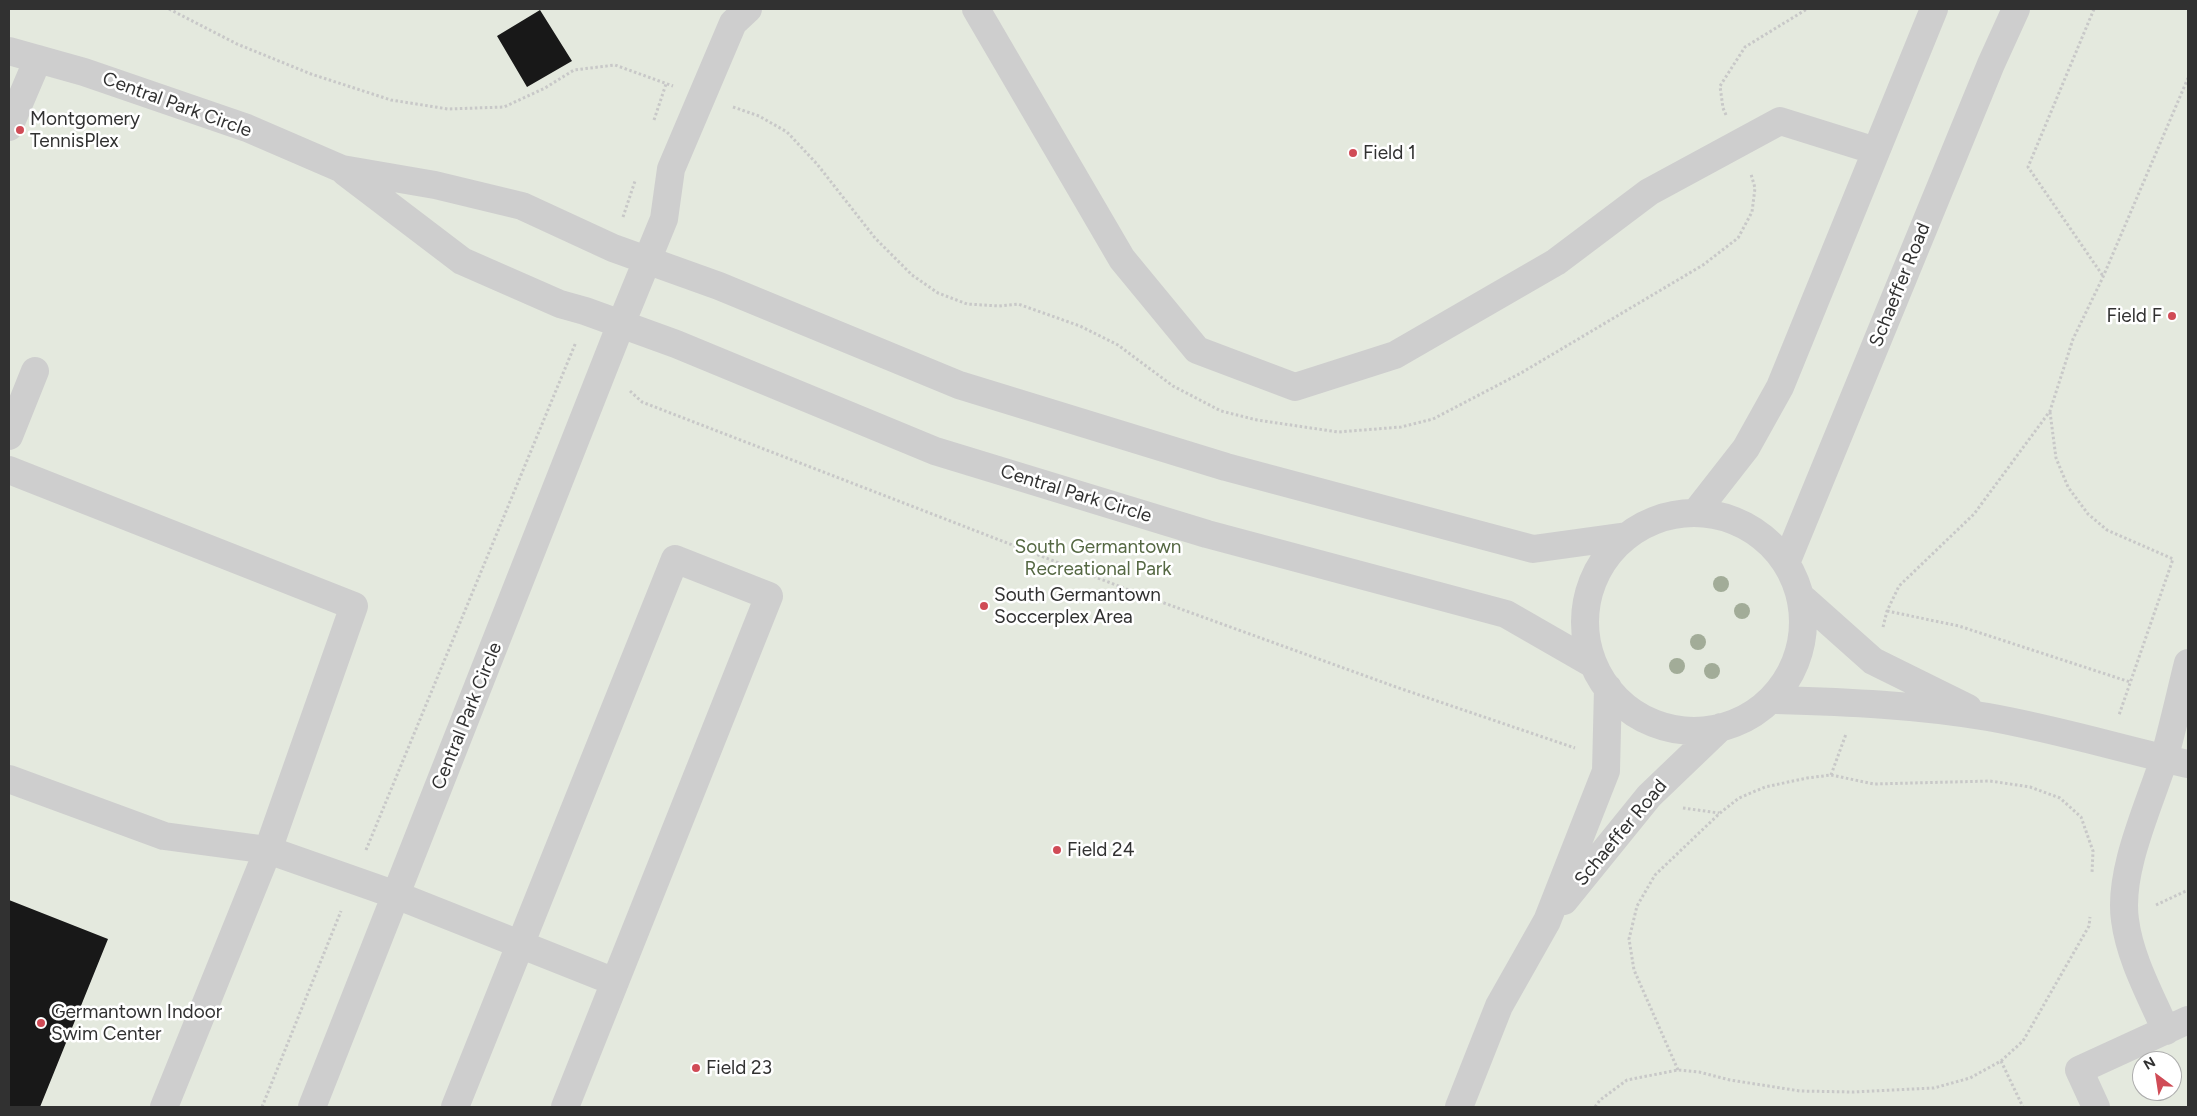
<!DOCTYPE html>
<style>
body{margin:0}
#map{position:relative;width:2197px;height:1116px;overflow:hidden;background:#fff;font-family:Figtree,sans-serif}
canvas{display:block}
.frame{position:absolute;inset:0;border:10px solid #313131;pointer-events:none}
.north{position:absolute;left:2132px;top:1051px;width:50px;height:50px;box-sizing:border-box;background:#fff;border:1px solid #adadad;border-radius:50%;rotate:329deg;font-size:14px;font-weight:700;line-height:20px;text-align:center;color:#313131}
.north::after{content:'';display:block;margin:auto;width:18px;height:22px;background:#d04b56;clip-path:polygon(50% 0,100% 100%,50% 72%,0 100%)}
</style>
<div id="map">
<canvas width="2197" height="1116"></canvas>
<div class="frame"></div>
<div class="north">N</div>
</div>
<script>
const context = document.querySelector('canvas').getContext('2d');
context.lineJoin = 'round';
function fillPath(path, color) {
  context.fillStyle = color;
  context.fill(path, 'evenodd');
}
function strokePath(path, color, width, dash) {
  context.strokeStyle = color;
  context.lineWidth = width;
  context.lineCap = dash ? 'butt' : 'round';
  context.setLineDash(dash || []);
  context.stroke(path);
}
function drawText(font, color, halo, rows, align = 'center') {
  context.font = font + ' Figtree,sans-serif';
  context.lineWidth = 5;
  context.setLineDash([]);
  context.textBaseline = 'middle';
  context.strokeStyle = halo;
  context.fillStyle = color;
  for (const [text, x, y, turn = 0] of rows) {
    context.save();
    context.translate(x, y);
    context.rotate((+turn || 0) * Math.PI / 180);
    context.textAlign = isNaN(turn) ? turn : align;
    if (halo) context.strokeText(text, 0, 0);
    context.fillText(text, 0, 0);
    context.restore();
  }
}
const green = new Path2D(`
 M9 9H2188V1107H9ZM2142 1061H2172V1091H2142Z`);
const building = new Path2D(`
 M540 10 572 61 527 87 497 36Z
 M9 900 108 939 40 1107H9Z`);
const path = new Path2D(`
 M169 9 237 44 311 74 391 100 448 109 504 107 545 88 574 70 615 65 673 86
 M2094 9 2028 167 2103 276
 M733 107 759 116 787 132 817 164 875 238 912 275 938 293 967 304 999 306 1018 304 1080 326 1118 345 1173 386 1221 411 1257 420 1338 432 1401 427 1433 419 1521 373 1703 265 1738 238 1752 212 1755 188 1751 174
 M1726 115 1723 108 1720 86 1745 47 1807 9
 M654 120 666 84
 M623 217 635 181
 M630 391 642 402 1142 595 1396 687 1575 748
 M2050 412 2056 458 2068 487 2088 514 2107 530 2173 559 2119 715
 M1887 611 1959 626 2130 682
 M1883 627 1887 611 1899 586 1974 514 2050 411 2073 339 2103 277 2188 78
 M1831 775 1846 734
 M1683 808 1719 813
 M366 850 576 342
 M2156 905 2188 890
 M2001 1061 2023 1107
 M1678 1070 1634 970 1629 939 1637 906 1655 875 1720 813 1739 798 1765 787 1807 778 1831 775 1874 784 1990 781 2030 787 2060 798 2081 817 2093 851 2092 873
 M262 1107 341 911
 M1595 1107 1600 1100 1627 1080 1678 1070 1699 1072 1730 1080 1800 1091 1852 1092 1934 1088 1970 1078 2001 1061 2023 1041 2089 926 2090 917`);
const minor = new Path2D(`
 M976 9 1122 259 1197 350 1295 387 1395 355 1556 262 1649 192 1780 121 1876 151
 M9 51 84 72 247 128 342 169 435 185 522 206 613 248 719 286 959 385 1226 467 1533 549 1627 536
 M9 127 38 59
 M345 172 462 261 560 304 585 311 676 344 935 451 1207 534 1506 614 1593 664
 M9 436 35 371
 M9 470 354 606 268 850 164 1107
 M1696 512 1746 448 1780 387 1934 9
 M1585 622a109 109 0 1 1 218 0a109 109 0 1 1-218 0Z
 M1786 563 1991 64 2016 9
 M1800 596 1873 661 1968 708
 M1776 700C1847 702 1918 705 1988 717 2056 729 2122 749 2188 764
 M9 779 164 836 268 850 396 895 615 982
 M1564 901 1649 796 1721 727
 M2166 1031C2151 996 2130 959 2125 920 2118 871 2149 806 2164 759 2173 727 2180 695 2188 663
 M312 1107 621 324 664 219 671 169 733 23 748 9
 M455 1107 675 559 769 596 565 1107
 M1459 1107 1499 1006 1547 921 1606 771 1608 688
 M2096 1107 2079 1070 2188 1020`);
const trees = [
 [1721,584],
 [1742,611],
 [1698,642],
 [1677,666],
 [1712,671]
];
const markers = [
 [20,130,5,"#d04b56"],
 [1353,153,5,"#d04b56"],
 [2172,316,5,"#d04b56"],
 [984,606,5,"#d04b56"],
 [1057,850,5,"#d04b56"],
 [41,1023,5,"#d04b56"],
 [696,1068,5,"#d04b56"]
];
const streetNames = [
 ["Central Park Circle",177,105,20],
 ["Schaeffer Road",1900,285,-68],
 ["Central Park Circle",1076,494,17],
 ["Central Park Circle",467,716,-68],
 ["Schaeffer Road",1621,833,-50]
];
const poiNames = [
 ["Montgomery",30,119],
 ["TennisPlex",30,141],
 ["Field 1",1363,153],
 ["Field F",2162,316,"right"],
 ["South Germantown",994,595],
 ["Soccerplex Area",994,617],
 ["Field 24",1067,850],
 ["Germantown Indoor",51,1012],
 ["Swim Center",51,1034],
 ["Field 23",706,1068]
];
const parkNames = [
 ["South Germantown",1098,547],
 ["Recreational Park",1098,569]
];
fillPath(green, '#e4e9de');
fillPath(building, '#181818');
strokePath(path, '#c8c8c8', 3, [2.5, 2.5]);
strokePath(minor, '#cecece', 28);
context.fillStyle = '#a2ac98';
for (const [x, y] of trees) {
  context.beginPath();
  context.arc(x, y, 8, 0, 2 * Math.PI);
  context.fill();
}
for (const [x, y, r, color] of markers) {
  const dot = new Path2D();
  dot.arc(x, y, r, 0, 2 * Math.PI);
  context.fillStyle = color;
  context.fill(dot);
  strokePath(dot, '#fff', 2);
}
drawText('19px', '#313131', '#fff', streetNames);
drawText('19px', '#313131', '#fff', poiNames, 'left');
drawText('19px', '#556843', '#fff', parkNames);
</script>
